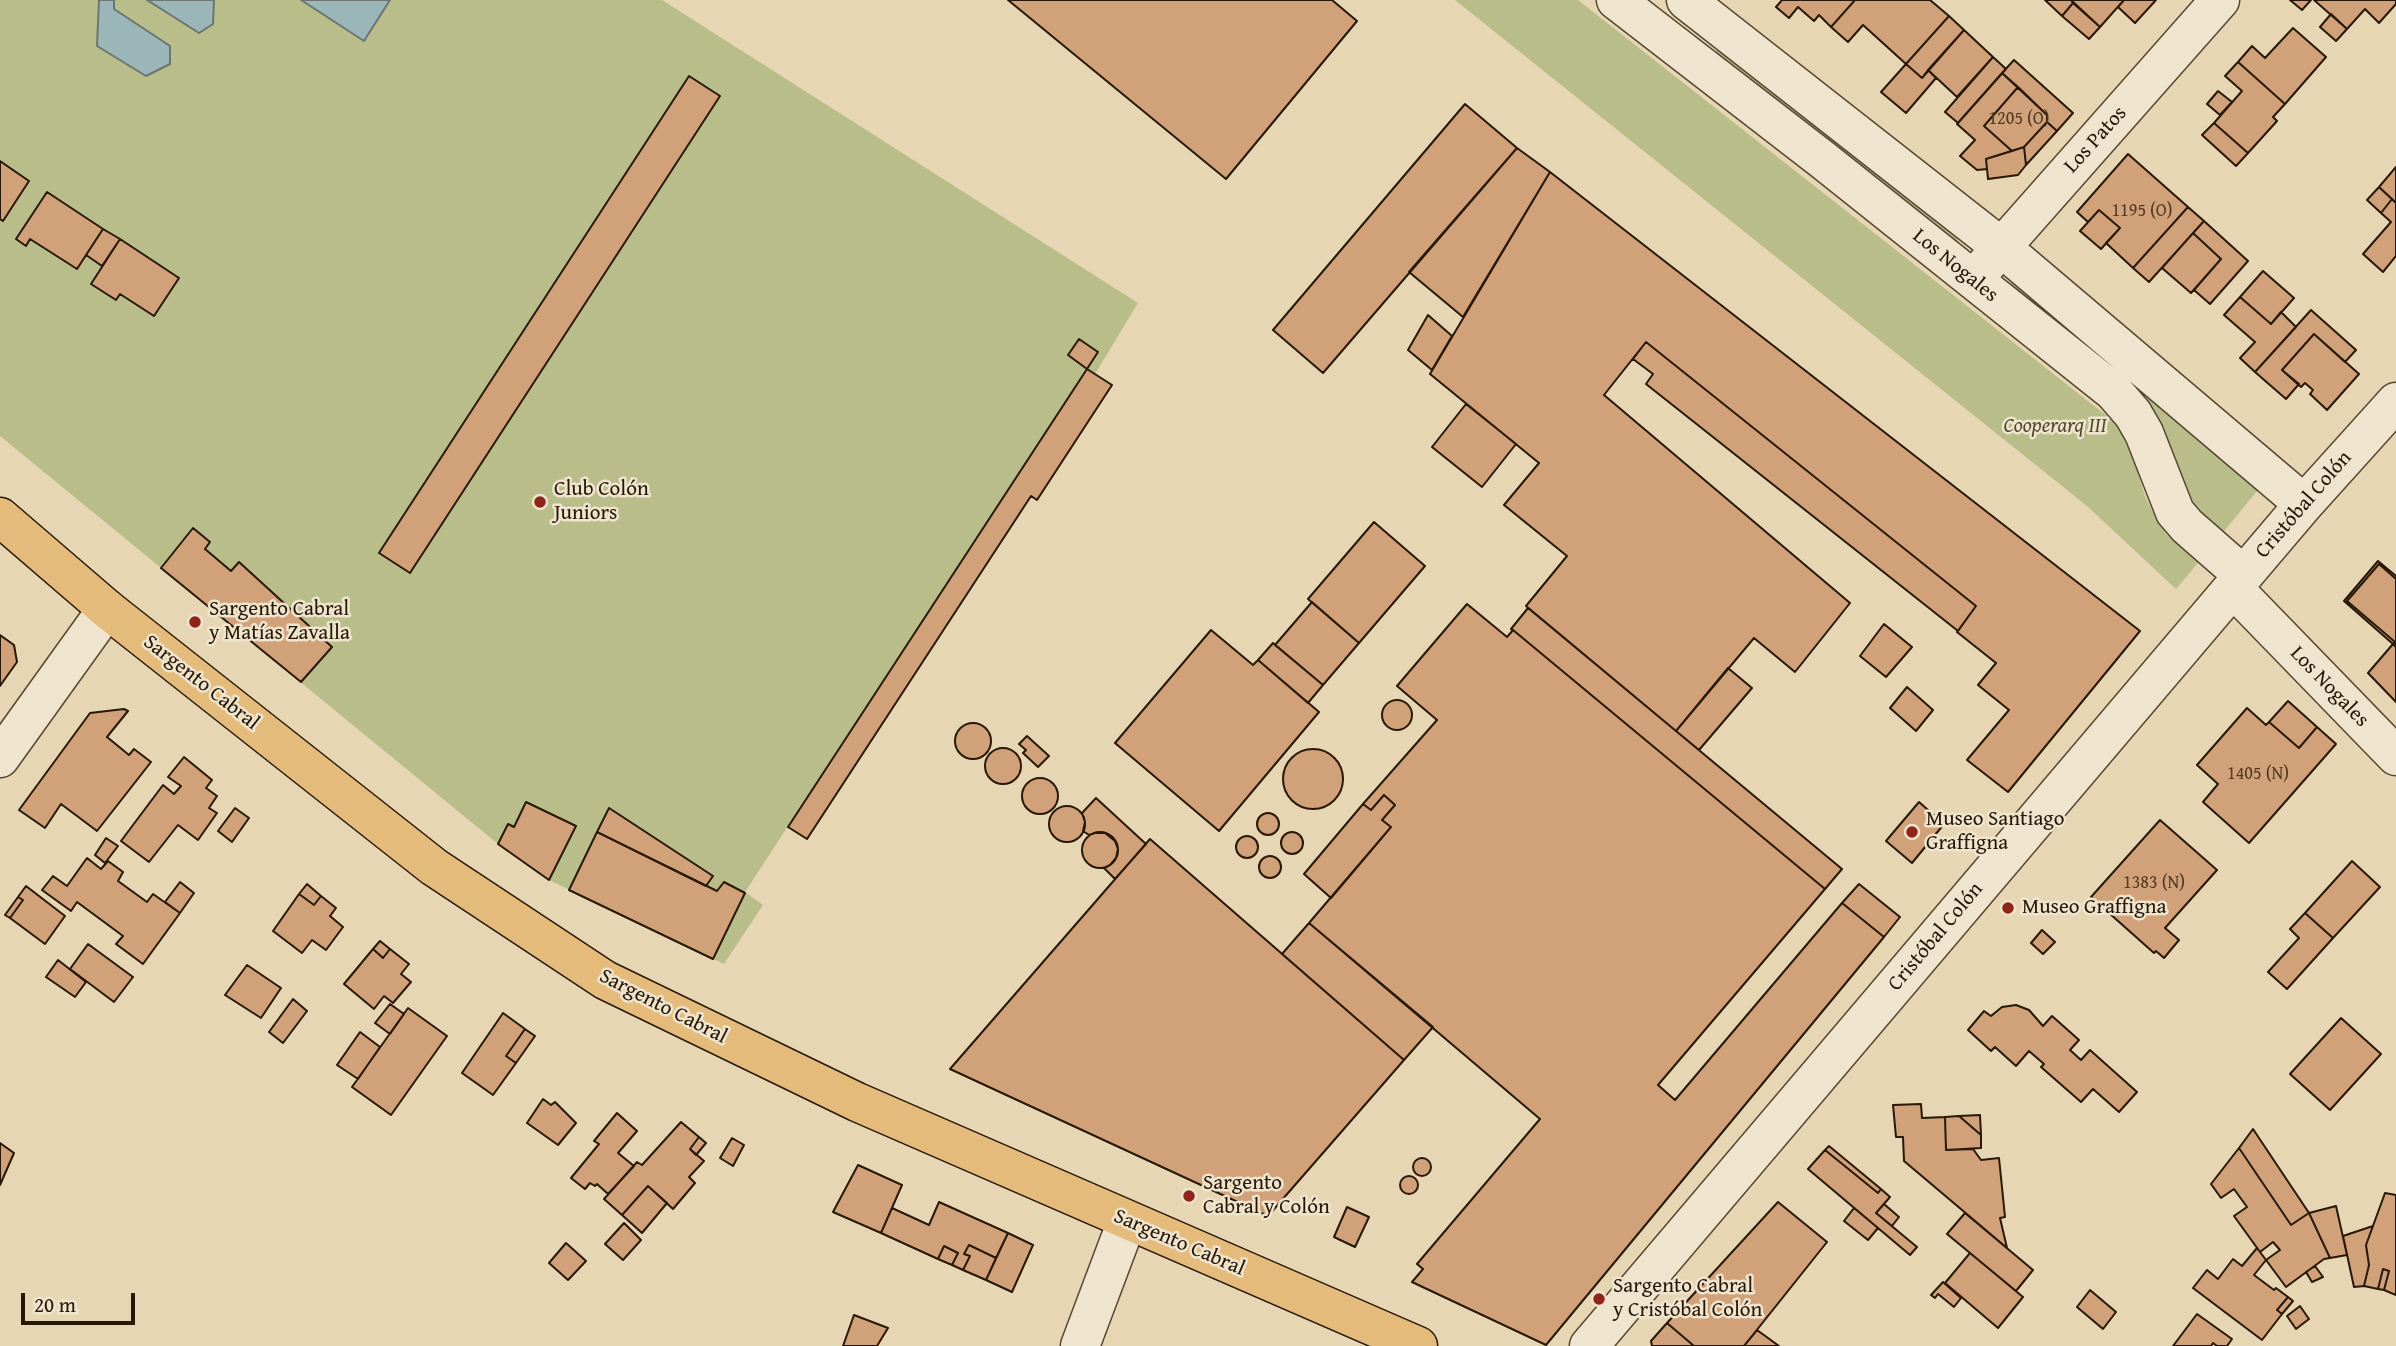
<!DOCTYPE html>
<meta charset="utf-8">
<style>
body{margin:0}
#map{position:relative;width:2396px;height:1346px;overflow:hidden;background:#e7d6b3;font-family:"Gentium Book Plus",serif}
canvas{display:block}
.scale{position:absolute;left:21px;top:1293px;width:114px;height:32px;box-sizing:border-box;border:4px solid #261706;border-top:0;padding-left:9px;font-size:21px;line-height:24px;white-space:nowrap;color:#261706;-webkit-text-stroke:5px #efe4ce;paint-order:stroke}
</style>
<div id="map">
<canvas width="2396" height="1346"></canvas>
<div class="scale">20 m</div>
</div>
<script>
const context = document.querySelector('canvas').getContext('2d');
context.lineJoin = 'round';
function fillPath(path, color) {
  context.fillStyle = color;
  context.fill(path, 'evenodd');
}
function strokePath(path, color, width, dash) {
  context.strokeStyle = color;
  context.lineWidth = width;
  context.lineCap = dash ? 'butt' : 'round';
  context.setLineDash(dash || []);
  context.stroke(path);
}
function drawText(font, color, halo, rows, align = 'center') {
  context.font = font + ' "Gentium Book Plus",serif';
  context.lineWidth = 5;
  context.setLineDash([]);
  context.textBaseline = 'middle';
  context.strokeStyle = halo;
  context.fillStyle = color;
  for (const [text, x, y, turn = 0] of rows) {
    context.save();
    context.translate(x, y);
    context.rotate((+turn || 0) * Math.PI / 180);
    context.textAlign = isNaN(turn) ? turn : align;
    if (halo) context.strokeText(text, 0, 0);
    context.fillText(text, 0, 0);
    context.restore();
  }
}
const green = new Path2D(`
 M0 0H662L1138 303 1095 374 1087 369 745 892 763 905 724 964 549 880 498 844 0 436Z
 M1455 0H1578L2112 420 2128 441 2145 496 2158 522 2167 535 2198 563 2176 589 2087 506Z
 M1718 50 1958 238 1956 246 1711 54Z
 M2014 281 2257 489V491L2220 536 2179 501 2008 288Z`);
const water = new Path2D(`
 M99 0H114V9L170 46V64L146 76 97 46Z
 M147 0H214L213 24 199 33Z
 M301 0H390L364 41Z`);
const building = new Path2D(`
 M1008 0H1332L1357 21 1226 179Z
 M1782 0H1855L1831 27 1819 15 1814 21 1798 7 1789 18 1776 7Z
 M1855 0H1930L1949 16 1906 64 1863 25 1848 42 1831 27Z
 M2045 0H2071L2073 3 2062 16Z
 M2071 0H2124L2100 27Z
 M2124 0H2156L2135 23 2118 7Z
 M2290 0H2311L2302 10Z
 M2314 0H2396V4L2379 23 2365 9 2347 29Z
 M2073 3 2100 27 2089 39 2062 16Z
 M2331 14 2347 29 2336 41 2320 27Z
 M1949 16 1964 30 1922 78 1906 64Z
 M2293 28 2326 57 2285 104 2238 62 2252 46 2265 58Z
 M1964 30 1993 57 1957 97 1928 70Z
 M1993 57 2006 69 1958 123 1945 112Z
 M2014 60 2073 113 2057 131 2047 122V115L2002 73Z
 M2238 62 2285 104 2273 117 2277 121 2248 153 2214 123 2242 91 2225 76Z
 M1906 64 1922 78 1928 70 1936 78 1906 113 1881 92Z
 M2002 73 2018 87 1984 126 2012 151 1986 159 1987 169 1977 170 1960 156 1975 140 1957 124Z
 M689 76 720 96 410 573 379 553Z
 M2018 87 2047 115V122L2024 147 2012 151 1984 126Z
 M2218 91 2232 102 2220 115 2207 104Z
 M1465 104 1517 148 1323 373 1273 330Z
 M2047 122 2057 131 2026 165 2024 147Z
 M2214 123 2248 153 2236 166 2202 135Z
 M2024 147 2026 165 2018 175 1988 179 1986 159Z
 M1517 148 1550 172 1463 317 1409 272Z
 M2128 154 2188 207 2133 268 2106 243 2120 228 2099 210 2088 222 2077 212Z
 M0 161 29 181 3 221 0 219Z
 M2396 167V203L2379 187Z
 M1550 172 2140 631 2008 792 1967 760 2009 710 1978 685 1996 663 1957 632 1976 606 1646 342 1604 395 1850 603 1795 672 1754 638 1676 731 1526 606 1567 556 1504 505 1539 463 1430 374Z
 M2379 187 2392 199 2381 213 2367 200Z
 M47 192 103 229 77 269 30 239 26 246 16 239Z
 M2392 199 2396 203V256L2383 272 2363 254 2391 222 2381 213Z
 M2188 207 2204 221 2149 282 2133 268Z
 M2099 210 2120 228 2101 249 2080 231Z
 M2204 221 2248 261 2210 304 2194 290 2221 259 2193 233Z
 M103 229 120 239 102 266 86 255Z
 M2193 233 2221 259 2191 293 2162 268Z
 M120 239 179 278 154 316 120 294 116 300 91 284Z
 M2263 271 2294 298 2271 324 2240 297Z
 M2240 297 2271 324 2281 312 2296 327 2255 372 2240 358 2255 342 2224 315Z
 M2311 310 2356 350 2345 362 2314 334 2282 370 2299 384 2286 399 2255 372Z
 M1428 315 1452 336 1432 370 1408 350Z
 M2314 334 2359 374 2327 410 2310 394 2313 390 2305 383 2301 387 2282 370Z
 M1079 339 1098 352 1087 369 1068 355Z
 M1646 342 1976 606 1958 631 1646 384 1653 374 1633 359Z
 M1087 369 1112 385 1037 500 1031 496 807 839 788 827Z
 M1466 404 1516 444 1482 487 1432 447Z
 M1374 522 1425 566 1359 643 1308 599Z
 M193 528 210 542 205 549 231 571 239 562 332 647 301 682 161 568Z
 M2378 561 2396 576V579L2379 564 2347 601 2395 642 2393 644 2344 601Z
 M2379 564 2396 579V647L2393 644 2395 642 2347 601Z
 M1312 602 1359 643 1323 685 1275 645Z
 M1467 604 1507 637 1513 630 1825 889 1658 1085 1675 1100 1842 903 1884 937 1546 1345 1412 1282 1423 1269 1417 1264 1540 1119 1309 923 1391 827 1382 820 1395 805 1384 795 1371 810 1363 804 1437 720 1397 686Z
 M1528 608 1842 869 1825 889 1513 630 1511 629Z
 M1884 624 1912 647 1886 677 1860 656Z
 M1211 630 1253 665 1258 660 1319 712 1219 831 1115 743Z
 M0 635 14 645 17 662 0 686Z
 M1273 643 1323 685 1308 703 1258 660Z
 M2393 644 2396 647V702L2368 673Z
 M1728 668 1752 688 1699 750 1676 731Z
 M1907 687 1933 710 1916 731 1890 708Z
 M1382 715a15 15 0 1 1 30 0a15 15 0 1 1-30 0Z
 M2288 701 2317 727 2299 748 2269 722Z
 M2247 708 2266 725 2269 722 2299 748 2317 727 2336 744 2249 843 2203 802 2218 784 2197 765Z
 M124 709 128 711 107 737 129 755 134 749 151 762 97 831 61 804 45 828 19 810 90 713Z
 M955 741a18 18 0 1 1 36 0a18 18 0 1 1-36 0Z
 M1027 736 1049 756 1038 767 1023 753 1026 750 1019 744Z
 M985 766a18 18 0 1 1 36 0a18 18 0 1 1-36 0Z
 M1283 779a30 30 0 1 1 60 0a30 30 0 1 1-60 0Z
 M184 757 212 780 206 788 217 796 209 808 217 813 198 840 178 825 149 862 121 841 163 785 174 794 181 786 168 777Z
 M1022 796a18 18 0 1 1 36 0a18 18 0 1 1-36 0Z
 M1384 795 1395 805 1382 820 1391 827 1331 898 1304 874 1363 804 1371 810Z
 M1096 798 1146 844 1115 879 1104 868 1110 865 1116 858 1118 849 1115 841 1105 833H1095L1089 835 1083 831 1085 822 1082 813Z
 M526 802 576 826 549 880 498 844 508 824 514 827Z
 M1919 802 1944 824 1912 863 1886 841Z
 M1049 824a18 18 0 1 1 36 0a18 18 0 1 1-36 0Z
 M235 808 249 818 232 842 218 831Z
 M609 808 713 876 706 886 597 832Z
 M1257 824a11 11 0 1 1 22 0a11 11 0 1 1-22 0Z
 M2160 820 2217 870 2165 928 2179 940 2164 958 2156 951 2154 953 2091 897Z
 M1281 843a11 11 0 1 1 22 0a11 11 0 1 1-22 0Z
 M597 832 717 891 724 882 745 893 713 959 569 890Z
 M1082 850a18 18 0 1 1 36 0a18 18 0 1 1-36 0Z
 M1236 847a11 11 0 1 1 22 0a11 11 0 1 1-22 0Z
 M106 838 118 846 105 863 95 855Z
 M1150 839 1404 1060 1268 1216 950 1069Z
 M1259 867a11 11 0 1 1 22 0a11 11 0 1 1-22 0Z
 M87 858 101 869 108 861 123 872 118 881 147 902 153 894 180 913 143 964 116 944 123 936 77 902 71 911 42 890 53 876 67 886Z
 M2352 861 2380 887 2333 938 2305 913Z
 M180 882 194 893 180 913 165 902Z
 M307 884 321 896 314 905 299 894Z
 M1859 884 1900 917 1884 937 1842 903Z
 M26 886 65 916 45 944 10 918 23 900 18 897Z
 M299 894 314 905 321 896 336 908 330 916 343 927 326 950 312 940 302 953 273 931Z
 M18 897 23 900 10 918 5 915Z
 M2305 913 2333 938 2287 989 2268 972 2299 938 2290 929Z
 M1309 923 1433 1027 1404 1060 1282 954Z
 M2042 930 2055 942 2043 954 2031 943Z
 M380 941 390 949 383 958 373 949Z
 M88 944 133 977 114 1002 70 969Z
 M373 949 383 958 390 949 409 964 401 974 411 982 393 1003 384 996 374 1009 344 984Z
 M58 960 86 982 75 997 46 977Z
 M247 965 281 988 261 1018 225 995Z
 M293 999 307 1011 283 1043 269 1032Z
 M390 1004 404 1014 390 1034 375 1023Z
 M2016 1005 2029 1010 2043 1026 2052 1016 2079 1040 2070 1050 2081 1060 2090 1050 2137 1092 2119 1112 2093 1089 2081 1102 2041 1067 2044 1064 2029 1051 2016 1066 1995 1047 1991 1051 1968 1030 1984 1011 1991 1016 2002 1007Z
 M408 1008 447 1036 391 1115 352 1087Z
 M503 1013 525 1029 506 1056 516 1063 493 1095 462 1073Z
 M2341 1018 2381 1054 2330 1110 2290 1074Z
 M525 1029 535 1036 516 1063 506 1056Z
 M360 1032 380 1047 358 1079 337 1065Z
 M543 1099 551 1105 555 1102 576 1123 558 1145 527 1123Z
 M1921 1104 1922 1118 1945 1117 1946 1150 1973 1149 1981 1160 1999 1158 2005 1217 2000 1218 2007 1248 1904 1161 1903 1137H1896L1893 1105Z
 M617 1113 637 1131 618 1153 634 1166 608 1194 597 1184 595 1186 590 1183 585 1189 571 1178 599 1144 594 1141Z
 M1980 1115 1981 1135 1959 1116Z
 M1959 1116 1981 1135V1148L1946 1150 1945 1117Z
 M681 1122 699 1137 690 1149 704 1161 689 1177 695 1183 673 1209 648 1186 622 1215 604 1199 637 1162 642 1165Z
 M2253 1129 2309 1213 2291 1225 2239 1148Z
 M699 1137 706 1143 696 1155 690 1149Z
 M732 1138 744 1145 733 1166 720 1158Z
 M0 1143 14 1153 0 1185Z
 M1829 1146 1881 1189 1878 1193 1825 1150Z
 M2239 1148 2291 1225 2309 1213 2330 1258 2324 1259 2286 1287 2266 1260 2280 1250 2273 1242 2260 1252 2234 1216 2247 1207 2234 1189 2221 1198 2211 1184Z
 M1825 1150 1878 1193 1881 1189 1890 1197 1876 1213 1917 1247 1910 1255 1808 1169Z
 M1413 1167a9 9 0 1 1 18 0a9 9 0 1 1-18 0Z
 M858 1165 902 1185 881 1233 833 1212Z
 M1400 1185a9 9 0 1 1 18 0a9 9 0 1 1-18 0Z
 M648 1186 667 1203 642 1233 622 1215Z
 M2385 1193 2396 1195V1295L2384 1290 2389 1271 2383 1269 2378 1289 2364 1286 2369 1265 2366 1245Z
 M939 1202 1008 1233 996 1258 969 1245 964 1254 970 1256 963 1270 952 1265 958 1253 944 1246 938 1259 881 1233 892 1208 929 1225Z
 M1778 1202 1827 1242 1744 1346H1694L1667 1323Z
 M1884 1204 1899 1217 1892 1226 1876 1213Z
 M2336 1206 2347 1255 2330 1258 2309 1213Z
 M1347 1207 1369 1217 1355 1247 1334 1237Z
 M1854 1208 1878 1228 1868 1240 1844 1221Z
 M1965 1213 2033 1270 2016 1291 1947 1234Z
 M624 1223 641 1240 623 1260 605 1244Z
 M2373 1226 2366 1245 2369 1265 2364 1286 2354 1287 2343 1236Z
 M1008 1233 1033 1245 1012 1292 986 1280Z
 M566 1243 586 1261 568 1280 549 1263Z
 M969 1245 996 1258 986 1280 963 1270 970 1256 964 1254Z
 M944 1246 958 1253 952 1265 938 1259Z
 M2257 1248 2266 1260 2254 1275 2274 1290 2276 1288 2288 1297 2277 1310 2282 1314 2262 1340 2193 1288 2207 1270 2218 1279 2233 1259 2242 1266Z
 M1970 1253 2023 1297 1998 1328 1945 1283Z
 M2315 1266 2323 1277 2312 1282 2306 1272Z
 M2383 1269 2389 1271 2384 1290 2378 1289Z
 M1943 1282 1961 1298 1954 1307 1938 1294 1935 1298 1931 1295Z
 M2090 1290 2116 1312 2103 1329 2077 1307Z
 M2288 1297 2293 1301 2282 1314 2277 1310Z
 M2300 1306 2309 1319 2296 1329 2287 1316Z
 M2197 1314 2232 1339 2227 1346H2217L2213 1343 2211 1346H2173Z
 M854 1315 888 1328 877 1346H843Z
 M1667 1323 1694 1346H1652L1651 1341Z
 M1757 1330 1779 1346H1744Z`);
const minor = new Path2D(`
 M1616 0 1823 160 2114 392 2133 414 2144 433 2175 512 2187 526 2243 575
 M1686 0 2001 247 2304 504
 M1985 266 2220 0
 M2233 588 2396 756
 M0 758 107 609
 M1080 1346 1127 1221
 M1589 1346 2304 504 2396 402`);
const major = new Path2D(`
 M0 517 107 609 434 867 605 980 857 1102 1418 1346`);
const markers = [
 [540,502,7,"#8f2418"],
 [195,622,7,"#8f2418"],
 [1912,832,7,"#8f2418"],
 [2008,908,7,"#8f2418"],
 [1189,1196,7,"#8f2418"],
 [1599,1299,7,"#8f2418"]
];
const numberNames = [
 ["1205 (O)",2019,119],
 ["1195 (O)",2142,211],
 ["1405 (N)",2258,774],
 ["1383 (N)",2154,883]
];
const streetNames = [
 ["Los Patos",2096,140,-48],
 ["Los Nogales",1955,266,39],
 ["Cristóbal Colón",2304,505,-49],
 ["Sargento Cabral",201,683,38],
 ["Los Nogales",2329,687,46],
 ["Cristóbal Colón",1936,937,-50],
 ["Sargento Cabral",663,1007,27],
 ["Sargento Cabral",1179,1243,23]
];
const parkNames = [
 ["Cooperarq III",2055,427]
];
const poiNames = [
 ["Club Colón",554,490],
 ["Juniors",554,514],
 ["Sargento Cabral",209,610],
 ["y Matías Zavalla",209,634],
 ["Museo Santiago",1926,820],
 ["Graffigna",1926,844],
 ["Museo Graffigna",2022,908],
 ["Sargento",1203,1184],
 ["Cabral y Colón",1203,1208],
 ["Sargento Cabral",1613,1287],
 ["y Cristóbal Colón",1613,1311]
];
fillPath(green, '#b9bd8a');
fillPath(water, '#9bb6b8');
strokePath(water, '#6c7671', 2);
fillPath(building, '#d1a179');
strokePath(building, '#261706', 2);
strokePath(minor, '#564731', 41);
strokePath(major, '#261706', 41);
strokePath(minor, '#efe4ce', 38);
strokePath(major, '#e4bb7a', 38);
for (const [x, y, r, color] of markers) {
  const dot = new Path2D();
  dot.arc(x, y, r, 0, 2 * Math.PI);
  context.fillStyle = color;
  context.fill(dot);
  strokePath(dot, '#efe4ce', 2.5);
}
drawText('18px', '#513a23', null, numberNames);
drawText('21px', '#261706', '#efe4ce', streetNames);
drawText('italic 21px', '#52492e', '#efe4ce', parkNames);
drawText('21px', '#261706', '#efe4ce', poiNames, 'left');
</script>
